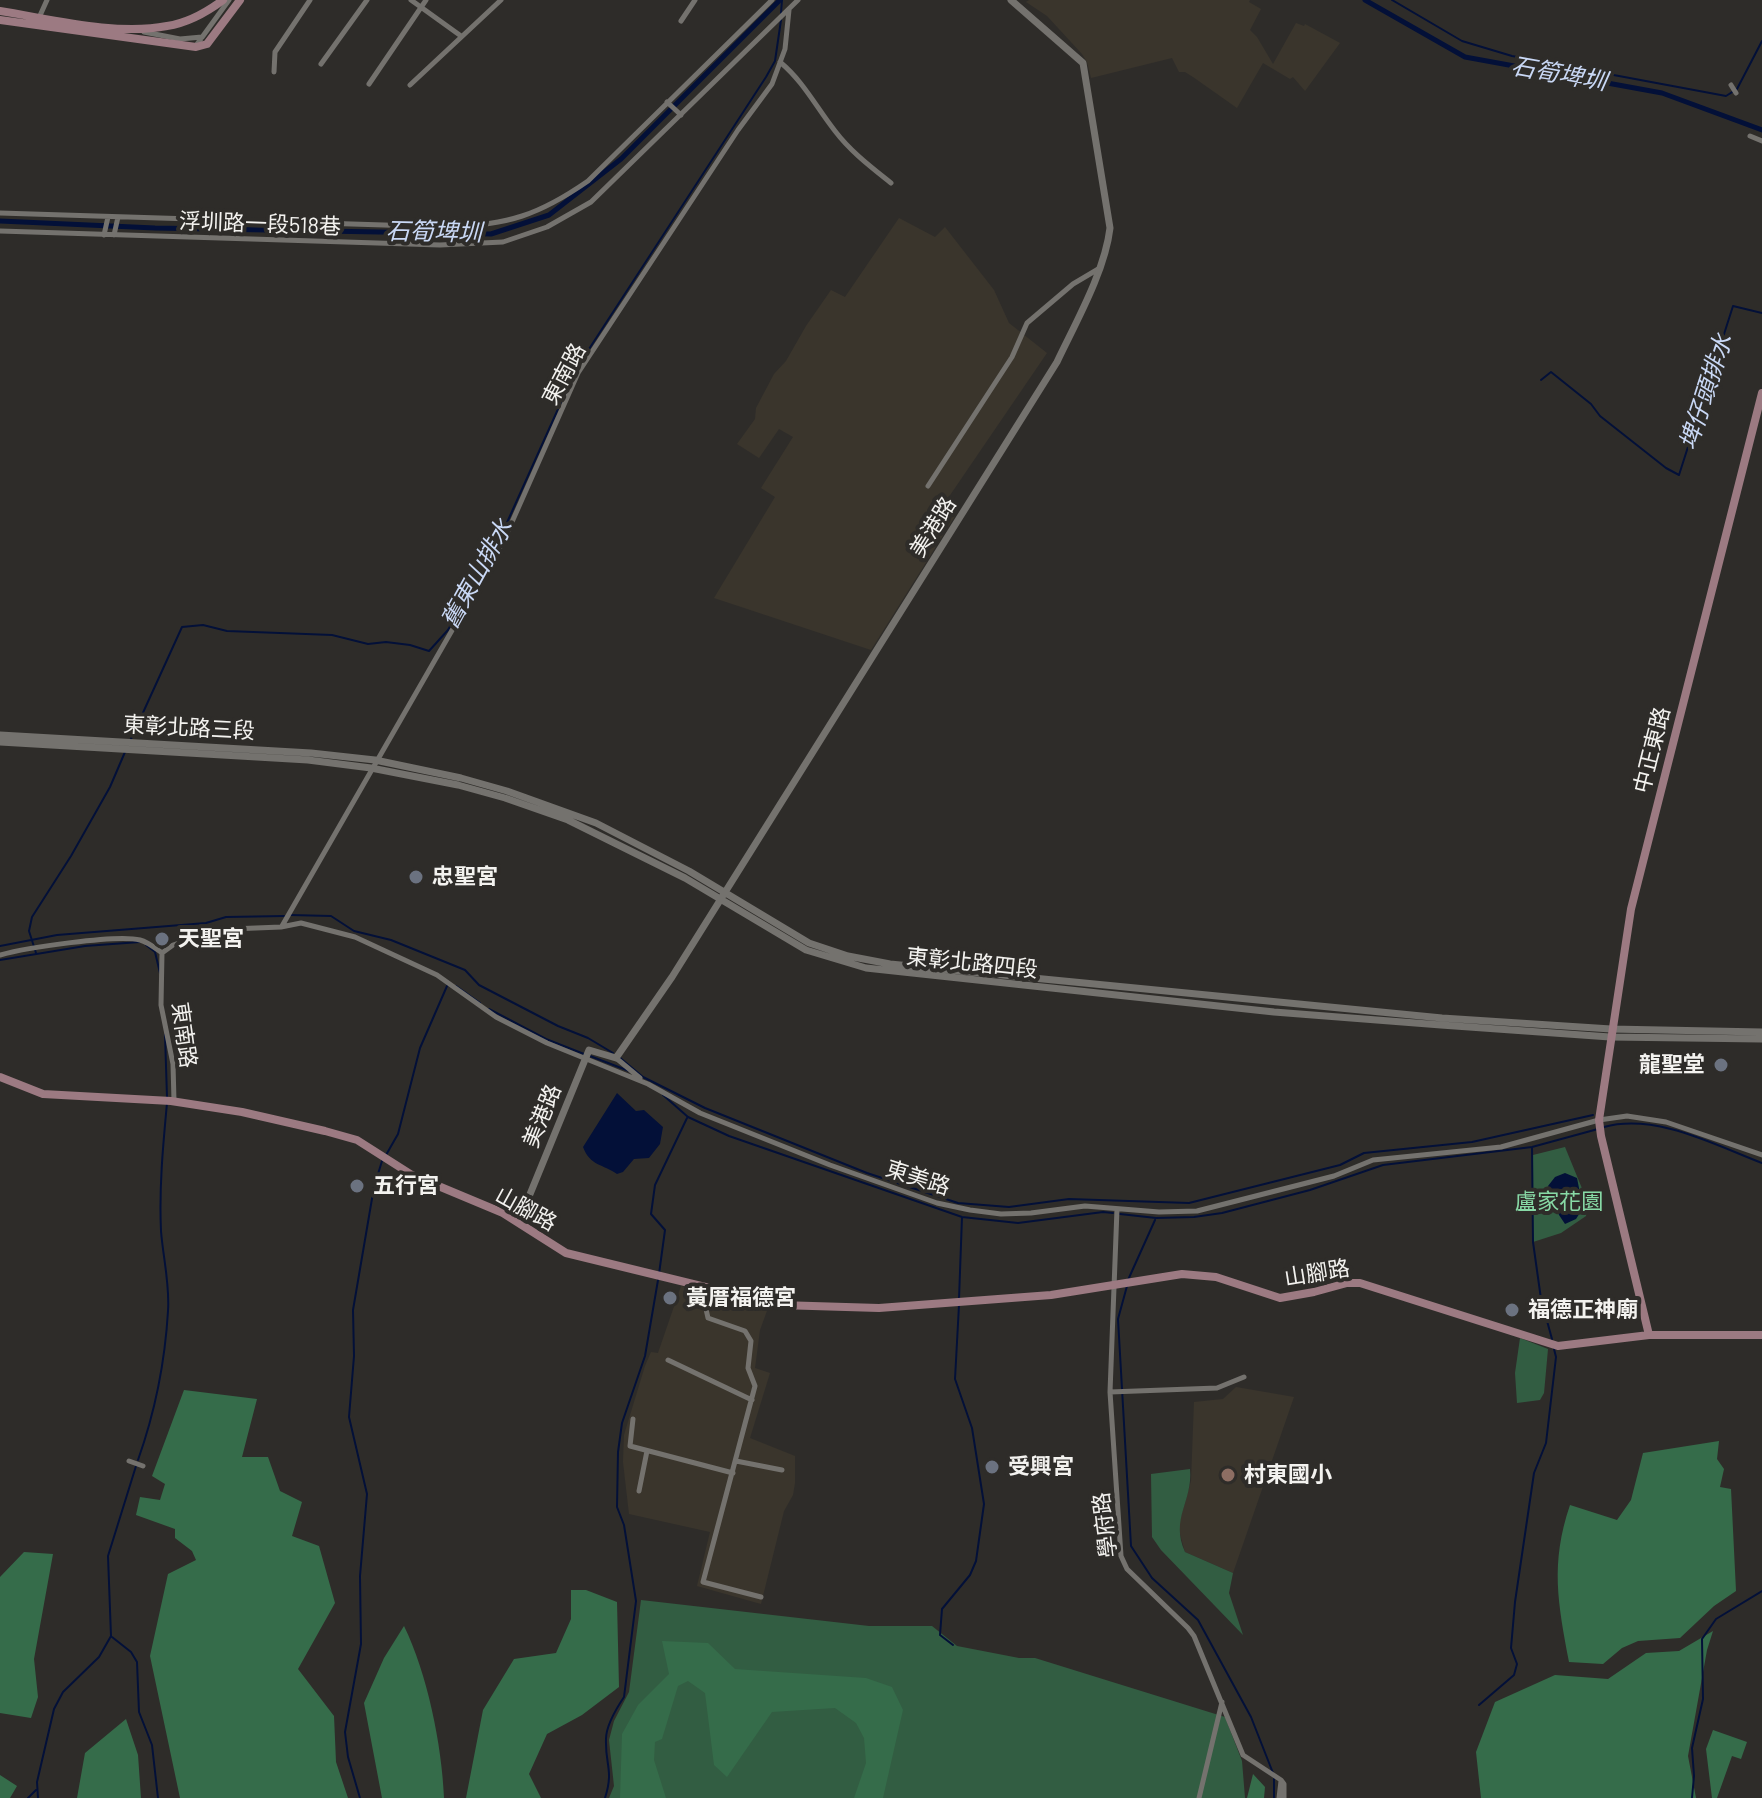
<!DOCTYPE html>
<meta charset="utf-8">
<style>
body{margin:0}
canvas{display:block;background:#2e2c29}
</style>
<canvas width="1762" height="1798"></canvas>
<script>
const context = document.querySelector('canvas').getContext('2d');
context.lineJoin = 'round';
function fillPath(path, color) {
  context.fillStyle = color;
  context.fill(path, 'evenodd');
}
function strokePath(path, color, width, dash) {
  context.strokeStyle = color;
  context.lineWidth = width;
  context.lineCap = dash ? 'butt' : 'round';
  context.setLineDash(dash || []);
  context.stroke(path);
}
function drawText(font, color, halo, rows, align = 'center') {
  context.font = font + ' Barlow,"Noto Sans TC",sans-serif';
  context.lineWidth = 8;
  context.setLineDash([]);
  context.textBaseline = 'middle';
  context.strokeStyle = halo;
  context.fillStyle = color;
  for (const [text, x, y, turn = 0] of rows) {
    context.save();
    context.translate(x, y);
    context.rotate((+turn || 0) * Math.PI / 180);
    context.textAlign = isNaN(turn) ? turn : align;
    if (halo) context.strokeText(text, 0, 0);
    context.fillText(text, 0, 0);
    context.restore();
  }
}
const built = new Path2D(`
 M1029 0H1250L1249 2 1261 9 1250 30 1257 37 1273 64 1296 23 1304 26 1305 24 1340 43 1305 91 1293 77 1290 79 1263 63 1237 108 1193 77 1185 72H1179L1172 58 1091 78 1087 62 1082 54 1047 16 1026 2Z
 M899 218 935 237 945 227 994 290 1009 323 1047 353 944 504 957 513 871 650 714 598 775 497 761 488 793 437 779 429 759 458 737 444 755 419 756 408 774 374 786 361 806 326 831 290 845 297Z
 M681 1286 768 1308 760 1330 755 1368 770 1373 750 1438 795 1456V1483L793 1495 784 1511 761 1604 697 1586 710 1532 629 1514 623 1462 624 1435 645 1366 651 1352 658 1353Z
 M1236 1387 1294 1397 1233 1573 1185 1552 1178 1527 1191 1481 1194 1402 1223 1399Z`);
const green = new Path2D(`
 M1565 1147 1588 1203 1586 1216 1561 1233 1533 1242V1155Z
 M1520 1338 1548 1349 1544 1393 1540 1400 1517 1403 1515 1373Z
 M1190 1469C1193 1502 1170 1518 1185 1552L1233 1573 1229 1593 1243 1635 1161 1550 1152 1537 1151 1474Z
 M641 1600 869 1626H932L957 1646 1019 1658H1035L1225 1717 1242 1761 1245 1798H609L614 1786 609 1740 614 1721 629 1692Z`);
const forest = new Path2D(`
 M184 1390 257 1399 242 1457H268L280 1491 302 1502 292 1536 319 1546 335 1603 298 1669 334 1716 336 1762 348 1798H180L150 1656 168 1574 196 1560 192 1551 175 1538V1529L136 1515 140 1497 160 1500 165 1484 152 1476Z
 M1719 1441 1717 1459 1724 1469 1720 1487 1731 1489 1736 1591 1714 1606 1680 1638 1638 1641 1622 1648 1603 1664 1569 1662C1558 1603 1550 1564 1570 1505L1617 1520 1631 1500 1643 1453Z
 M24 1552 53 1554 34 1659 38 1697 31 1718 0 1713V1577Z
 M571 1590H586L617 1602 619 1687 582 1715 547 1734 529 1774 541 1798H466L483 1710 514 1659 556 1653 571 1619Z
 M404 1626C427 1673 442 1745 444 1798H382L364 1703 384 1658Z
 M1713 1631 1707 1650 1688 1756 1696 1798H1481L1476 1752 1495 1702 1555 1675 1608 1679 1646 1653 1679 1651Z
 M662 1641 708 1643 735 1669 866 1678 892 1687 903 1710 883 1798H854L866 1763 864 1738 856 1723 835 1708 772 1712 727 1777 714 1765 705 1693 688 1681 678 1686 662 1739 655 1742 654 1760 666 1798H620L622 1734 638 1705 669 1674Z
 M126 1719 138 1755 141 1798H77L85 1753Z
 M1713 1730 1747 1742 1741 1759 1732 1756 1717 1798H1712L1706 1749Z
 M1253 1774 1265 1787 1264 1798H1247Z
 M0 1775 17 1786 10 1798H0Z`);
const water = new Path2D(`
 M617 1093 636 1111 644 1110 663 1127 660 1144 649 1158 634 1159 623 1172 617 1174C603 1164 590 1166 583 1147Z
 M1565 1173 1577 1178 1583 1208 1576 1219 1565 1224 1559 1215 1548 1186 1555 1177Z`);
const stream = new Path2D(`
 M1392 0 1462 41 1512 56 1726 96 1737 89 1762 41
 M781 13 782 0
 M1541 380 1551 372 1591 404 1600 416 1666 468 1679 475 1733 306 1762 313
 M131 739 182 627 203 625 227 631 332 635 368 644 386 642 410 645 429 651 448 630 505 527 576 369 766 77 775 61 781 20
 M290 915 331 916 354 931 391 940 465 970 479 985 558 1026 588 1038 613 1053
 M146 945 155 952 160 973
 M0 946 57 935 206 923 226 917 284 916
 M36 953 29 931 32 917 71 856 110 787 125 752
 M0 960 85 946 140 942
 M456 986 480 1003
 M489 1009 546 1039 584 1054
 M165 1035 167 1097
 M590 1056 629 1071
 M619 1057 643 1077 705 1108 867 1173 958 1203 1009 1207 1069 1199 1189 1203 1340 1165 1364 1153 1472 1142 1593 1115
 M663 1095 688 1117 729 1136 962 1217 1018 1223 1103 1212 1113 1213
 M1604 1127C1656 1113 1715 1145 1762 1163
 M1532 1147 1533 1242 1541 1299 1552 1339
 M386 1155 398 1134 420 1048 447 986
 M1120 1214 1156 1218 1194 1217 1222 1213 1310 1190 1383 1165 1532 1147 1598 1129
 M659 1274 665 1230 651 1214 655 1185 687 1118
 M1128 1280 1155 1220
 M1127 1286 1118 1319 1131 1546 1152 1578 1198 1620 1251 1717 1273 1773
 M959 1299 962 1217
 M138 1460C155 1412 165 1362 168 1311 170 1285 163 1257 161 1231 159 1188 163 1146 167 1103
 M112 1637 131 1652 137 1662 139 1712 152 1745 158 1798
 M953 1645 940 1635 942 1609 970 1575 976 1561 984 1504 972 1428 955 1379 959 1305
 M1479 1705 1514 1675 1517 1664 1511 1648 1515 1602 1534 1473 1546 1443 1556 1357 1554 1349
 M1274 1779V1798
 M28 1798 36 1790
 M38 1798 37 1782 54 1709 63 1692 99 1657 111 1636 108 1556 136 1466
 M360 1798 348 1757 345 1732 361 1644 360 1576 367 1494 349 1417 354 1356 353 1310 374 1187 382 1161
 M605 1798C614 1770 605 1765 606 1739 606 1725 616 1709 624 1697L636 1601 624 1525 617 1507 618 1452 622 1423 645 1356 658 1280
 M1692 1798 1694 1776 1692 1748 1703 1699 1702 1639 1716 1619 1762 1591`);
const canal = new Path2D(`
 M1365 0 1465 57 1662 93 1762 130
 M0 221 155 228 491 234 549 215 621 159 780 0`);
const minor = new Path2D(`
 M411 0 461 36
 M38 20 47 0
 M681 21 695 0
 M144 32 180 39 202 37
 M195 47 229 0
 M780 62C804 82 816 107 835 131 851 152 871 167 891 183
 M321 64 367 0
 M274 72 275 52 310 0
 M369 84 426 0
 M410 85 501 0
 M1731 85 1736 93
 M667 102 681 115
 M1750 136 1762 141
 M0 213 448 227C508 225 539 215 588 181L772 0
 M0 231 440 245 503 242 547 227 591 202 798 0
 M104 235 108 217
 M114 235 118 217
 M928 486 1012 357 1027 323 1073 284 1100 268
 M282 926 504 540 578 373 738 130 772 84 785 49 789 10
 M162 953 173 945 203 935 231 929 281 927 301 923 355 937 437 975 496 1017 547 1043 648 1084 700 1113 830 1165 937 1203 970 1210 1001 1214 1031 1213 1085 1206 1159 1212 1197 1211 1334 1176 1373 1160 1501 1147 1599 1120 1627 1116 1666 1122 1762 1155
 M162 953 161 1005 173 1064 174 1101
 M0 955C25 948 117 934 140 940 148 942 155 948 162 953
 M616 1058 640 1078
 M1117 1209 1110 1392 1121 1556 1127 1569 1188 1628 1194 1636 1243 1755 1281 1780 1284 1784V1798
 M712 1290 706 1309 708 1318 745 1331 751 1341 748 1368 755 1386 703 1582 761 1597
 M668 1360 752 1400
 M1110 1392 1217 1388 1244 1377
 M633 1419 630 1446 733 1473
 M129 1461 143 1466
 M736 1461 782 1470
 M639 1491 647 1451
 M1199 1798 1222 1702
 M1279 1798 1281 1781`);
const tertiary = new Path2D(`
 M0 735 311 753 375 760 461 778 507 791 596 823 689 871 809 943 848 956 890 964 1442 1018 1611 1029 1762 1032
 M0 742 308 760 371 768 458 785 505 798 568 820 685 878 806 950 866 968 1274 1012 1441 1025 1610 1037 1762 1039
 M519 1221 589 1050 616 1058 672 977 1057 362C1076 322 1105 271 1110 228L1083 63 1011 0`);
const secondary = new Path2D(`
 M0 11C51 19 116 36 167 26 187 23 207 12 223 0
 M0 20 196 47 207 44 240 0
 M0 1077 43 1094 171 1101 242 1112 325 1131 357 1140 412 1175 503 1213 566 1253 779 1305 879 1308 1051 1295 1182 1274 1216 1277 1280 1298 1314 1292 1347 1283H1360L1558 1346 1649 1335H1762
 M1649 1335 1601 1136 1599 1120 1631 909 1762 393`);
const markers = [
 [416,877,8,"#6b7280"],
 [162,939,8,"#6b7280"],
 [1721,1065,8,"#6b7280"],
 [357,1186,8,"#6b7280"],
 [670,1298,8,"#6b7280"],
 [1512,1310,8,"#6b7280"],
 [992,1467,8,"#6b7280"],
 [1228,1475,8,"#8d6e63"]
];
const streetNames = [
 ["浮圳路一段518巷",260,224,2],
 ["東南路",564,374,-62],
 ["美港路",933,527,-58],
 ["東彰北路三段",189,728,3],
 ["中正東路",1652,750,-76],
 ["東彰北路四段",972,963,6],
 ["東南路",184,1035,82],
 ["美港路",542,1116,-68],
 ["東美路",918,1178,18],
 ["山腳路",526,1209,29],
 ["山腳路",1317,1273,-9],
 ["學府路",1105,1525,-97]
];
const poiNames = [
 ["忠聖宮",432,877],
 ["天聖宮",178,939],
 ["龍聖堂",1705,1065,"right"],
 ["五行宮",373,1186],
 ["黃厝福德宮",686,1298],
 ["福德正神廟",1528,1310],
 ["受興宮",1008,1467],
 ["村東國小",1244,1475]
];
const parkNames = [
 ["盧家花園",1559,1202]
];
const waterNames = [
 ["石筍埤圳",1559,74,10],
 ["石筍埤圳",434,232,1],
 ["埤仔頭排水",1706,392,-72],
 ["舊東山排水",477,574,-61]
];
fillPath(built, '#3a352c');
fillPath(green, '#325d42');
fillPath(forest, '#356c4a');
fillPath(water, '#031038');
strokePath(stream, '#031038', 2);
strokePath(canal, '#031038', 5);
strokePath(minor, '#74726e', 5);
strokePath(tertiary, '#74726e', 7);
strokePath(secondary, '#9c7a82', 8);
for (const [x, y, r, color] of markers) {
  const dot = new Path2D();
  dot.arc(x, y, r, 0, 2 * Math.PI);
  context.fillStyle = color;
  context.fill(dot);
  strokePath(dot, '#2e2c29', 3);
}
drawText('22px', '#f3f2ef', '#2e2c29', streetNames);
drawText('bold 22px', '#f3f2ef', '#2e2c29', poiNames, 'left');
drawText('22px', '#88daa6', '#2e2c29', parkNames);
drawText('italic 24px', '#c9d8f5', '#2e2c29', waterNames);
</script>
